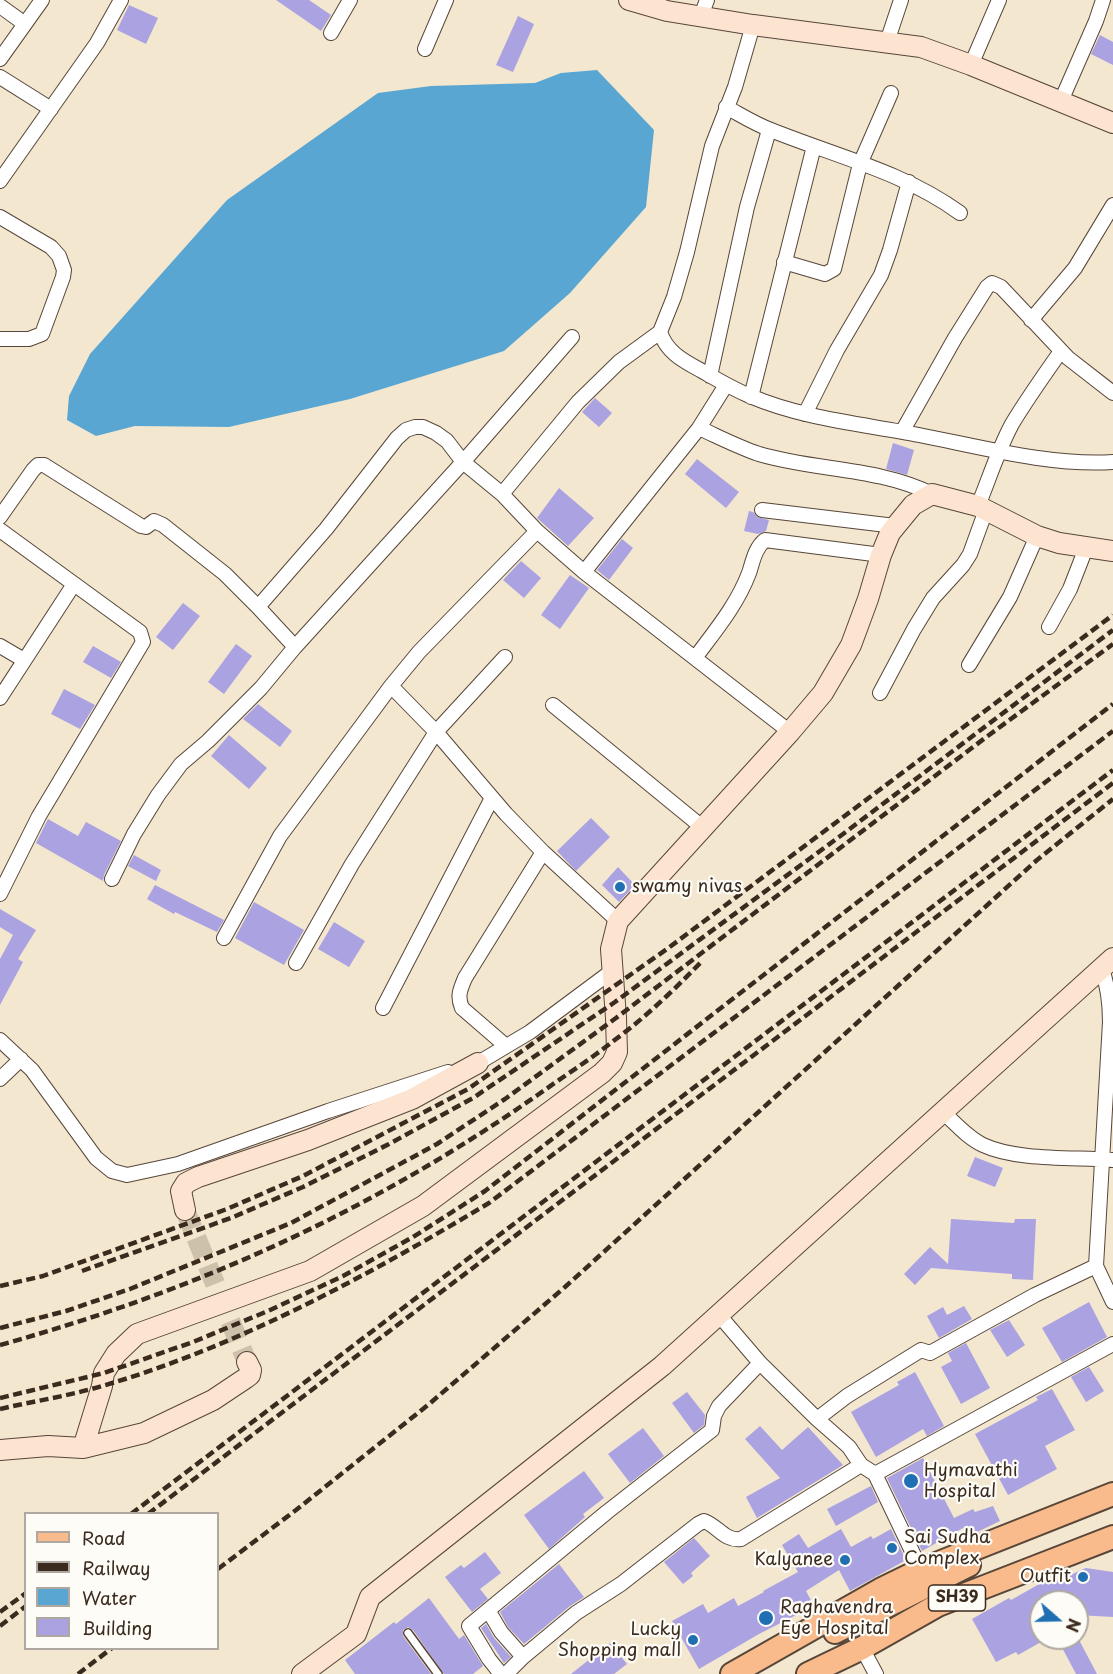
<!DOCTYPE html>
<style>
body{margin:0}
#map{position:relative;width:1113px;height:1674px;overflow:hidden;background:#f3e7cf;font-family:"Playpen Sans",sans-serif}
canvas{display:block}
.legend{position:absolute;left:24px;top:1512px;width:195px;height:138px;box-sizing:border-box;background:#fdfcf7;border:2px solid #afa8a0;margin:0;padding:8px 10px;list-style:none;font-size:18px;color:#3b2a1e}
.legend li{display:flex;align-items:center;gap:12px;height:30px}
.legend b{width:30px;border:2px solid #afa8a0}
.north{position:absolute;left:1029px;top:1590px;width:60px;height:60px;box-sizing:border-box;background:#fdfcf7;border:2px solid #afa8a0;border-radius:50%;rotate:110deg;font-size:16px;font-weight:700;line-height:24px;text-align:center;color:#3b2a1e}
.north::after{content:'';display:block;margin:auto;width:21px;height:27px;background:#1f6fb2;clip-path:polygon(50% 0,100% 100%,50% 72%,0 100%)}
</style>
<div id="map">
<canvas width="1113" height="1674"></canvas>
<ul class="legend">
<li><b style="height:8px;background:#fabb8c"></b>Road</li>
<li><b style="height:8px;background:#3b2a1e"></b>Railway</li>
<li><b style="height:16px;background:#59a6d2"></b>Water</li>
<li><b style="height:16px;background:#aba2e2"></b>Building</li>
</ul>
<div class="north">N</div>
</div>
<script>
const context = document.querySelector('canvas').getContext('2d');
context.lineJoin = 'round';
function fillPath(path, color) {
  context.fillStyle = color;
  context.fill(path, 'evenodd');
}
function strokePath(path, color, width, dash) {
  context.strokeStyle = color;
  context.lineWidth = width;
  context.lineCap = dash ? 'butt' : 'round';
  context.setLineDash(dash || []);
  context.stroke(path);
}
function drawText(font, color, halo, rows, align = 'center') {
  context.font = font + ' "Playpen Sans",sans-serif';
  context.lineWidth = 4.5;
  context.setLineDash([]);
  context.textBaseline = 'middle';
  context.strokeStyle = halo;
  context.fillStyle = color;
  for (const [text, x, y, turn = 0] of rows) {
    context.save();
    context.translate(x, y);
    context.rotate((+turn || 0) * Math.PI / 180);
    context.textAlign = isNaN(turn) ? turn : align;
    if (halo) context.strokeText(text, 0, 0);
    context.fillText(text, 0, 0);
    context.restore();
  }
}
const water = new Path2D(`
 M597 70 654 130 646 207 570 293 504 351 350 399 229 427 135 426 96 436 67 420 69 396 90 354 227 200 378 93 431 86 535 83 561 73Z`);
const building = new Path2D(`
 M276 0H309L331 15 321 31Z
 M129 5 158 18 146 44 117 30Z
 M518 16 534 24 513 72 496 65Z
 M1100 35 1113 42V65L1091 54Z
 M595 398 612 413 599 427 582 412Z
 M893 443 914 450 907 475 886 469Z
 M697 459 739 492 726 508 685 474Z
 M559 488 594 518 568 546 537 518Z
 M749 511 753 512 757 517 769 520 766 531 758 534 744 531Z
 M622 539 633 548 609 580 597 570Z
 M521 561 541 578 524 598 503 580Z
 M570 575 589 588 560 629 541 615Z
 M183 603 200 616 173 650 156 637Z
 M236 644 252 656 224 694 208 682Z
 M93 646 121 662 111 678 83 662Z
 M64 689 95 705 80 729 51 714Z
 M258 704 292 731 280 747 243 719Z
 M229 735 267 768 249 789 211 756Z
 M591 818 610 837 576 871 557 851Z
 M48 819 78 836 86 822 121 841 104 875 103 881 36 843Z
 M134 855 161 870 156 881 128 866Z
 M618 867 635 885 619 902 602 885Z
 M155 885 224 920 217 932 175 912 174 914 147 899Z
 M254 902 304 930 284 965 235 938Z
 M0 909 36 930 18 959 23 962 0 1005V959L13 935 0 927Z
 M334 922 365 941 349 967 318 949Z
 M975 1157 1003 1168 995 1187 967 1176Z
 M951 1219 1014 1223 1015 1219H1036L1033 1280 1012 1279V1274L931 1268 915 1285 904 1274 930 1247 948 1264Z
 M1089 1302 1107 1337 1062 1362 1042 1328Z
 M964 1306 972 1319 939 1338 927 1316 943 1307 947 1315Z
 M1009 1320 1025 1345 1007 1357 990 1330Z
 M966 1343 990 1388 961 1404 941 1367 952 1361 948 1353Z
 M1089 1367 1104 1391 1086 1402 1071 1377Z
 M915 1372 944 1426 927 1436 923 1429 876 1457 851 1412 899 1385 897 1382Z
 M1052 1389 1075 1430 1045 1446 1057 1469 1008 1495 975 1434 1038 1400 1036 1397Z
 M687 1392 705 1415 704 1425 694 1433 672 1403Z
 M760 1426 782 1450 808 1427 843 1465 757 1518 746 1497 780 1478 745 1439Z
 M643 1428 664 1456 630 1483 608 1454Z
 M923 1458 954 1518 973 1509 975 1512 993 1506 1000 1521 967 1537 963 1528 922 1551 887 1478Z
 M584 1471 604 1498 583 1514 585 1517 549 1549 524 1515Z
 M871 1486 878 1502 836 1526 827 1509Z
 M841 1529 851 1547 871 1536 873 1539 891 1529 906 1560 850 1591 839 1570 806 1591 814 1606 759 1634 699 1669 672 1621 703 1604 708 1613 734 1598 738 1606 764 1592 763 1591 798 1572 782 1545 799 1534 808 1548Z
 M694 1538 710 1556 691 1573 693 1576 683 1584 664 1562Z
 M485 1552 501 1573 480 1589 488 1599 472 1612 445 1577 461 1565 464 1568Z
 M559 1564 584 1597 570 1606 524 1644 508 1627 500 1612Z
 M1086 1568 1113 1572V1617L1077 1615V1602H1041V1642L1018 1655 1016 1652 996 1662 972 1619 1009 1598 1011 1600 1050 1578 1052 1583Z
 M429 1598 459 1639 464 1635 483 1666 473 1674H444L413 1630 408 1627 403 1630V1636L431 1674H355L345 1660 394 1622 396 1624Z
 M486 1624 494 1638 511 1657 504 1663 481 1628Z
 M1057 1638H1078L1097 1674H1076Z
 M610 1643 627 1664 614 1674H571Z`);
const secondaryTunnel = new Path2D(`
 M185 1210 247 1362`);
const lane = new Path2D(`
 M408 1633 438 1674`);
const street = new Path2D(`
 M0 6 25 24
 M701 16 707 0
 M753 25 735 87 712 146 687 252 674 297 660 332C667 353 684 361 702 371 718 380 733 389 750 396 804 419 863 424 919 435 981 447 1050 466 1113 462
 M331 33 350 0
 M887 42 901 0
 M425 49 446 0
 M0 59 42 0
 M971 65 999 0
 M0 77 51 109
 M1061 101 1096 21 1103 0
 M726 107C741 115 755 124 771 130 835 156 904 172 960 213
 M0 181 97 43 121 0
 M0 217 51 247 59 256 64 270 63 277 42 334 29 339H0
 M784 262 825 274 834 269 860 164 891 93
 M1031 320 1075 268 1113 205
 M710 376 747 207 769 130
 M751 397 814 146
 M805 414 837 350 881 275 890 250 909 182
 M699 428C719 437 738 447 759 454 816 471 877 467 932 494
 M902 432 955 338 987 287 992 283 1001 287 1068 358 1113 393
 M502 494 578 402 619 362 660 332
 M978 506C989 479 998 450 1012 424 1027 399 1044 375 1061 351
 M762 510 895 526
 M0 517 33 470 38 465H44L141 526 146 527 154 521 163 525 225 574 258 607 295 647
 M0 530 140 632 143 642 39 816 0 894
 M584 572 699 428 726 385
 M258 607 326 529 397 438 406 430 415 427H423L436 433 447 441 463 462 502 494 537 531 584 572 790 732
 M1049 627 1070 589 1086 548
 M0 646 24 660
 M695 658C715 631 737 605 749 573 753 561 755 548 765 540L881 555
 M969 665 1010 597 1037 536
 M391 686 436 732 506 814 543 852 618 921
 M880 693 914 629 933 598 963 565 970 554 986 510
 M0 698 74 584
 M553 705 702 827
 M112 879 134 834 158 795 181 764 208 741 261 688 295 647 463 462 572 337
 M224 938 280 836 391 686 419 652 537 531
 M296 963 352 864 436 732 505 657
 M1102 969C1108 987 1110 1003 1110 1022L1096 1266 1113 1302
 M383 1008 492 798
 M0 1040 32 1070 96 1158 112 1171 127 1175 178 1164 328 1111 448 1072
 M506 1046 462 1008C457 996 460 990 465 978L543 852
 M469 1065 478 1063 530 1032 612 971
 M0 1079 21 1059
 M943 1112C956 1124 968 1138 983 1145 1017 1161 1075 1157 1113 1160
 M719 1315 760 1363 817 1419 847 1396 921 1350 930 1353 1035 1295 1096 1266
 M817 1419 849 1447 861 1465 875 1474 921 1570
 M875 1474 1113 1344
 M488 1610 501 1632 523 1657 506 1674
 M862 1648 876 1674
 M523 1657 576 1613 621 1584 698 1524 704 1521C718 1526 724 1541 741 1539L861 1465
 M501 1674 489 1659 469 1626 607 1512 712 1430 714 1416 719 1406 760 1363`);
const secondary = new Path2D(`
 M629 0 667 11 753 25 921 47 971 65 1113 123
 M185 1210 181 1191 186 1183 198 1177 308 1140 412 1099 478 1063
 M83 1448 102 1386 104 1373 116 1354 137 1334 310 1271 423 1206 602 1073 612 1063 617 1052 616 1018 611 949 618 921 790 732 823 693 851 645 868 599 881 555 890 533 913 505 932 494 978 506 1037 536 1059 543 1113 551
 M0 1450 48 1446 83 1448 144 1433 213 1400 246 1378 250 1375 251 1370 247 1362
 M302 1674 356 1634 370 1597 662 1366 1113 958`);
const primary = new Path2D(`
 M835 1632 969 1565
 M732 1674 880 1590 921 1570 1113 1494
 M808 1674 862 1648 938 1605 1113 1537`);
const rail = new Path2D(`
 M82 1271 231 1218 303 1187 389 1144 473 1098 615 1002 839 837 1113 630
 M0 1286 43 1276 227 1209 303 1176 468 1089 667 949 1113 615
 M0 1328 66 1311 130 1289 291 1223 437 1144 505 1099 616 1018 985 738 1113 644
 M0 1345C198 1290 370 1212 539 1094 564 1076 591 1059 616 1039 647 1016 676 988 703 960
 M0 1398 104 1373 193 1342 268 1311 343 1276 413 1237 485 1191 1113 704
 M0 1409C34 1401 69 1396 102 1386 237 1347 369 1275 489 1203L1113 731
 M131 1514 1113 770
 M148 1514 1113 783
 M218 1569 296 1510 428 1405 565 1287 1037 860 1113 799
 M0 1612 26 1593
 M0 1626 26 1606
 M78 1674 112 1648`);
const markers = [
 [620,887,6,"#1f6fb2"],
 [911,1481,8,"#1f6fb2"],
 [892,1548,6,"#1f6fb2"],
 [845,1560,6,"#1f6fb2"],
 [1083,1577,6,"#1f6fb2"],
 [766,1618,8,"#1f6fb2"],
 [693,1640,6,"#1f6fb2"]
];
const shields = [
 [957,1598,57]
];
const shieldNames = [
 ["SH39",957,1598]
];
const poiNames = [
 ["swamy nivas",632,887],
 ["Hymavathi",924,1471],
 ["Hospital",924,1492],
 ["Sai Sudha",904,1538],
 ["Complex",904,1559],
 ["Kalyanee",833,1560,"right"],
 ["Outfit",1071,1577,"right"],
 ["Raghavendra",780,1608],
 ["Eye Hospital",780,1629],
 ["Lucky",681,1630,"right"],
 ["Shopping mall",681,1651,"right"]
];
fillPath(water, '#59a6d2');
fillPath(building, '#aba2e2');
strokePath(secondaryTunnel, '#cec1ac', 20, [20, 10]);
strokePath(lane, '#574639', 10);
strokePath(street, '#574639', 16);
strokePath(secondary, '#574639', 22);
strokePath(primary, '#574639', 26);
strokePath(lane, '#fff', 7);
strokePath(street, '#fff', 14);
strokePath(secondary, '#fde4d1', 20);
strokePath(primary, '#fabb8c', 22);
strokePath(rail, '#3b2a1e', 4.5, [9, 4.5]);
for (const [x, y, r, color] of markers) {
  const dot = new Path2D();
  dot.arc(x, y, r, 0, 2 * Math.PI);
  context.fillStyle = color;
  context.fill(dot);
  strokePath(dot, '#fdfcf7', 2);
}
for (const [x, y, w] of shields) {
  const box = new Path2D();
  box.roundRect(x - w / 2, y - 13, w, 26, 4.5);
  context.fillStyle = '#fdfcf7';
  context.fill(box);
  strokePath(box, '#3b2a1e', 1.5);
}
drawText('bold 16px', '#3b2a1e', null, shieldNames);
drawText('18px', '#3b2a1e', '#fdfcf7', poiNames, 'left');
</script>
